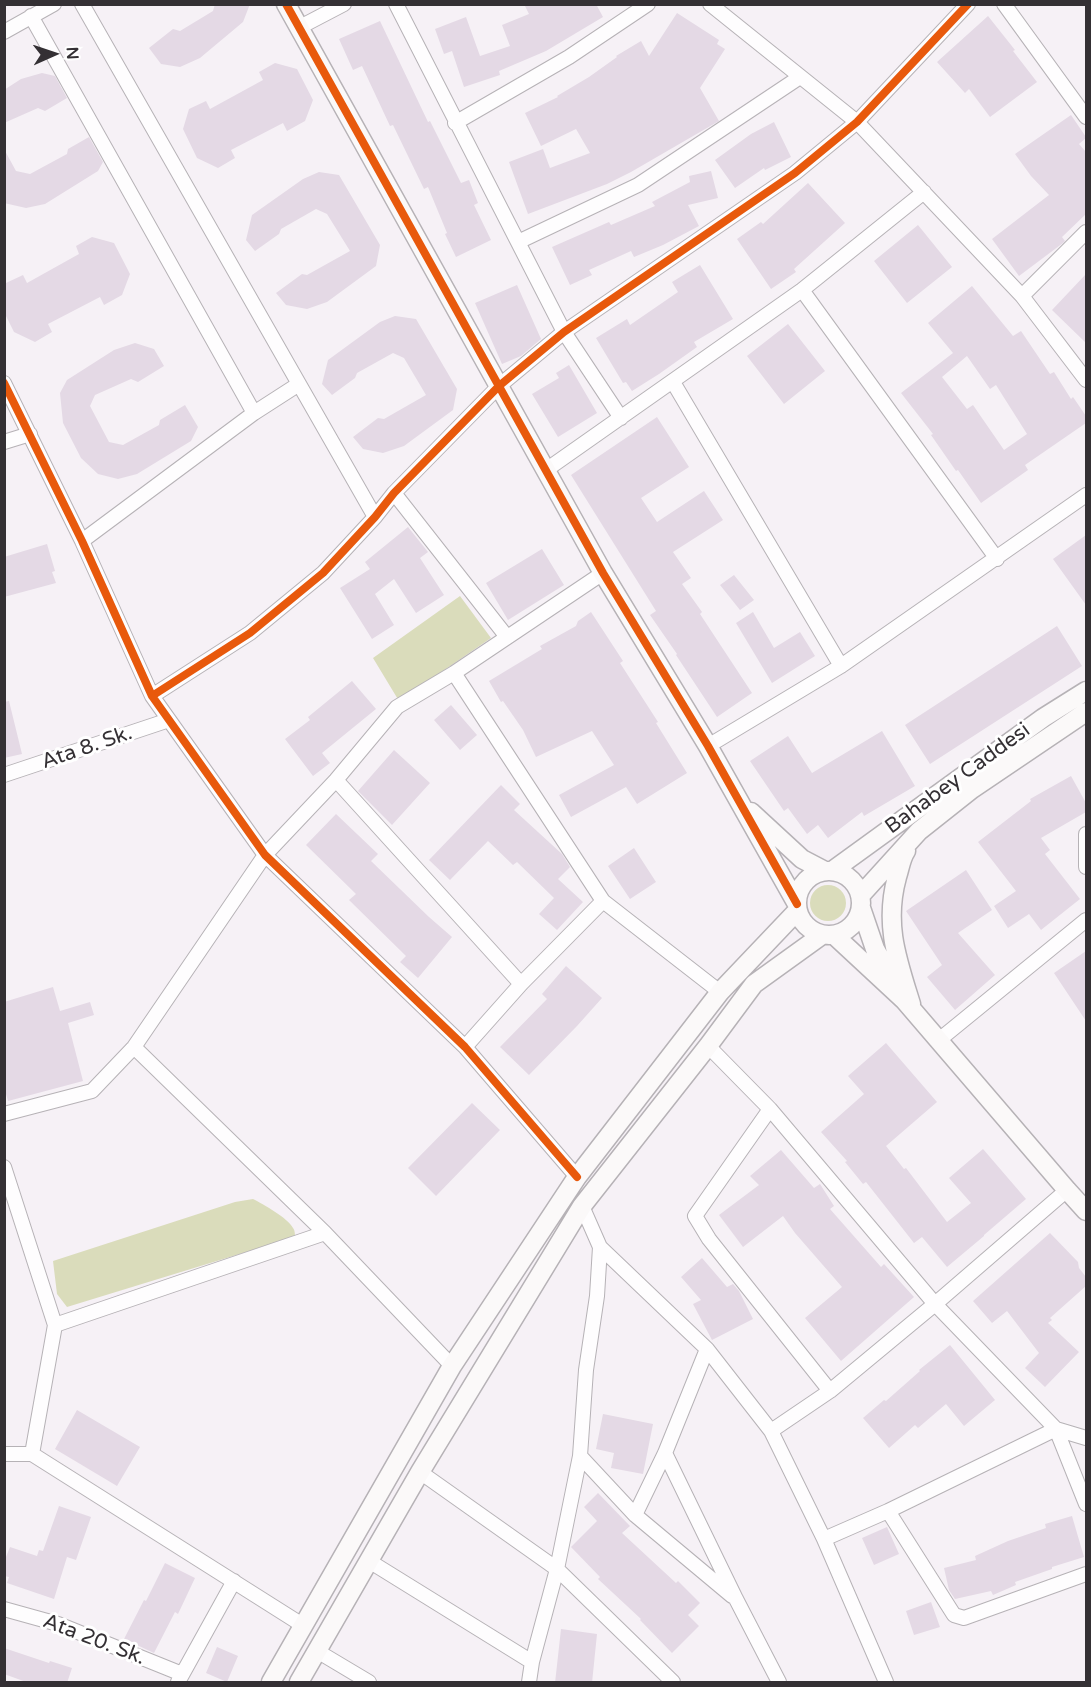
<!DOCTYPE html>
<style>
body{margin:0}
#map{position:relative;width:1091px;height:1687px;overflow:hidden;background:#f6f1f6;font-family:"Varela Round",sans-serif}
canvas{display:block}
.frame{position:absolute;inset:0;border:6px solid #343034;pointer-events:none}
.north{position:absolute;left:24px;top:24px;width:60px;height:60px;-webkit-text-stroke:4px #fff;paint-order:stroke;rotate:87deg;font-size:16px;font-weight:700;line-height:24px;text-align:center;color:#343034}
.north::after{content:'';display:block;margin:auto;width:21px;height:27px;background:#343034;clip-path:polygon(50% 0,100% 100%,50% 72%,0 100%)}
</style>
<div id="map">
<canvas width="1091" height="1687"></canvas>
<div class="frame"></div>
<div class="north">N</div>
</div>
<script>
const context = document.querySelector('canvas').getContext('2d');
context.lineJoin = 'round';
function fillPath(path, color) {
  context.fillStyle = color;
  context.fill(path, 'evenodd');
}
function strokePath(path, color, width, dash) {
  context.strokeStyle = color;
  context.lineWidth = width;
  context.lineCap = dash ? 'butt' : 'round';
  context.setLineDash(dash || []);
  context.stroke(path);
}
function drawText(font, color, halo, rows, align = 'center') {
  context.font = font + ' "Varela Round",sans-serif';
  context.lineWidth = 6;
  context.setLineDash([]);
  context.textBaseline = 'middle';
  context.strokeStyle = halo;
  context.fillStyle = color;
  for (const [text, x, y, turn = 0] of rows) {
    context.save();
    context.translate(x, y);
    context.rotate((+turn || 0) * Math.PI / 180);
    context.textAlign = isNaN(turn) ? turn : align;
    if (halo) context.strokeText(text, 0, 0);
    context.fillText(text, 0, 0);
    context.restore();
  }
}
const green = new Path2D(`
 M460 596 491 638 399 701 373 658Z
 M810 903a18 18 0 1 1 36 0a18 18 0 1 1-36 0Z
 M253 1199C263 1204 288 1218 293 1228 295 1230 295 1235 295 1237L67 1307 57 1294 53 1261 235 1202Z`);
const building = new Path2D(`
 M215 4H250L243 22 200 58 180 67 161 64 149 48 173 29 180 31 213 11Z
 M524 4H596L603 17 546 51 499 71 500 75 464 87 452 51 444 54 435 29 466 17 480 56 510 46 502 25 529 14Z
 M677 13 719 40 717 44 725 49 700 88 719 121 631 172 607 184 528 214 509 162 543 149 550 168 590 153 576 129 541 146 525 113 558 97 557 96 589 77 617 57 616 56 641 41 649 56Z
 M988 16 1015 50 1013 51 1037 82 990 117 969 89 965 93 937 62Z
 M380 21 428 122 430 121 461 183 469 180 478 203 474 205 491 240 456 257 445 234 447 233 428 187 424 189 393 125 390 126 362 66 353 70 339 39Z
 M275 63 297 69 313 100 305 121 287 131 283 123 231 150 235 158 218 168 197 158 183 129 189 109 206 101 210 109 263 80 259 72Z
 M42 73 55 76 67 98 45 111 38 108 4 123V90L21 79Z
 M1071 115 1086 137V138L1079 144 1086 152V214L1062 237 1065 241 1063 243 1019 276 992 239 1049 195 1031 176 1015 154Z
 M774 122 791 157 765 170 764 168 735 188 715 160 751 134Z
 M89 137 103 162 98 171 45 204 26 208 4 203V149L16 171 30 174 67 154 68 149Z
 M711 171 718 198 688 205 699 226 663 245 634 257 631 251 589 270 592 275 570 285 552 247 609 222 611 225 655 206 652 202 690 182 689 176Z
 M319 172 339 175 380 245 376 266 327 302 307 309 286 305 276 293 302 274 307 275 350 251 327 214 316 209 281 229 279 234 255 251 246 240 252 215 303 179Z
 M808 183 845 223 794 269 796 272 771 289 737 239 761 222 763 224Z
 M918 225 952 267 907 303 874 261Z
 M92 237 114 243 130 274 122 295 104 305 100 297 48 324 52 332 35 342 14 332 4 312V288L6 283 23 275 27 283 79 254 76 246Z
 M700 265 733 319 694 342 697 347 659 374 632 391 626 382 623 383 596 338 627 319 630 325 678 292 672 282Z
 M1086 274V343L1052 310Z
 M517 285 541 339 521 356 502 364 475 303Z
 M972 286 1013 336 1021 331 1050 374 1054 372 1071 399 1073 397 1086 416V423L1025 465 1028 470 981 503 958 470 956 471 931 435 933 434 901 393 953 353 928 323ZM967 356 990 389 996 385 1027 434 1004 450 973 405 967 409 942 377Z
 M395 316 416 319 457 389 453 410 404 446 383 453 363 449 353 437 378 418 384 419 426 395 404 358 393 353 357 373 355 378 332 395 322 384 328 360 380 322Z
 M788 324 825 371 784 404 747 356Z
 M135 343 154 349 164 366 138 382 131 379 95 395 90 406 109 442 123 445 159 425 160 420 185 405 198 427 191 441 137 474 118 479 98 474 81 458 63 423 60 393 67 380 114 350Z
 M569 365 597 413 558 437 532 394 559 378 556 373Z
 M657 417 689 467 641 498 657 522 704 491 723 520 673 552 691 578 682 584 702 612 700 614 752 693 717 717 676 655 677 654 650 615 656 611 571 475Z
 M408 527 428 552 420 558 444 595 416 613 394 579 375 594 394 625 372 639 340 588 370 569 365 562Z
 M1086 535V605L1053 559Z
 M47 544 55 571 52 572 56 583 4 597V557Z
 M542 549 564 585 508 620 486 583Z
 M734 575 754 600 740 610 720 585Z
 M591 612 623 661 620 663 658 722 656 723 687 773 637 804 626 787 571 817 559 795 614 765 592 731 536 757 523 730 503 701 501 702 489 681 542 649 540 646 576 626 578 621Z
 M753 612 774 648 800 632 815 656 772 683 736 623Z
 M1057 626 1082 666 930 764 905 725Z
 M352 681 376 709 322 753 330 763 313 776 285 739 310 720 308 717Z
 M9 701 22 754 4 758V702Z
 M451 705 477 735 460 750 434 720Z
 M882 731 915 786 864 816 862 812 828 838 818 825 807 834 788 808 784 811 750 761 788 736 812 773Z
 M394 750 430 783 392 825 358 791Z
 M1071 776 1086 803V812L1041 838 1050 850 1045 854 1080 899 1041 930 1029 914 1008 928 994 906 1016 891 978 842 1031 801 1030 799Z
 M501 785 520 804 514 810 562 854 570 867 558 879 583 902 557 930 539 914 554 898 517 862 513 865 488 841 450 880 429 860Z
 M336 814 378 854 371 861 429 917 452 937 418 978 400 962 406 956 349 900 356 894 306 845Z
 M634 848 656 882 630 899 608 866Z
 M966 870 992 910 958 933 995 975 955 1010 927 977 942 965 906 911Z
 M1086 951V1021L1054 973Z
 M566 966 602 998 577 1026 529 1075 500 1047 547 999 542 994Z
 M53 987 60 1011 90 1002 94 1015 68 1023 83 1081 8 1101 4 1087V1002Z
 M886 1043 937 1102 886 1146 904 1169 906 1168 947 1222 971 1203 949 1178 983 1149 1026 1199 984 1235V1236L947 1267 922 1237 914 1243 866 1182 863 1184 845 1162 847 1161 821 1132 864 1094 848 1076Z
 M472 1103 500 1130 436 1196 408 1168Z
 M781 1150 814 1188 820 1184 834 1206 830 1209 881 1267 884 1264 914 1297 841 1361 805 1318 842 1287 795 1233 783 1216 743 1247 719 1215 759 1185 750 1176Z
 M1050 1233 1078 1262 1079 1268 1086 1277V1286L1050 1318 1052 1320 1048 1323 1079 1352 1045 1387 1025 1368 1039 1353 1007 1311 992 1323 973 1301Z
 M702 1258 727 1287 733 1284 739 1291 753 1319 712 1340 693 1304 701 1300 681 1277Z
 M950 1345 995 1400 964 1426 946 1404 918 1428 915 1425 889 1448 863 1418 884 1400 886 1401 920 1371 919 1370Z
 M77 1410 140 1447 117 1486 55 1449Z
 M603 1414 653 1424 643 1474 611 1468 614 1453 596 1449Z
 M598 1493 630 1526 622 1533 676 1583 678 1581 700 1603 688 1615 699 1626 672 1653 640 1620 641 1619 598 1579 600 1577 571 1547 597 1521 584 1507Z
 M59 1506 91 1517 76 1560 67 1557 54 1599 7 1583 9 1577 4 1576V1562L10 1547 37 1556 39 1550 43 1551Z
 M1072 1516 1084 1557 1052 1567V1569L1015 1582 1016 1585 993 1595 991 1591 955 1599 949 1590 944 1568 976 1560 975 1556 1008 1541 1046 1528 1045 1524Z
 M887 1527 899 1554 874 1565 862 1538Z
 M165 1563 195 1578 178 1614 175 1612 154 1653 124 1639 144 1600 146 1601Z
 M931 1602 940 1627 914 1635 906 1611Z
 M561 1629 597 1634 592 1683H555Z
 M217 1647 238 1656 227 1682 206 1673Z
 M4 1648 49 1663 50 1661 72 1668 67 1683H29L4 1674Z`);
const street = new Path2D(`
 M82 4 375 517
 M396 4 564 332 621 418
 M710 4 857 122 1022 296 1086 380
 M1004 4 1086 117
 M31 16 254 413
 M300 27 344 4
 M4 32 54 4
 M455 123 569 57 648 4
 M518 242 638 185 800 77
 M802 290 997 559
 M1022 296 1086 232
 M673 382 841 666
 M4 383 82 541 152 696 265 855 465 1047 577 1177
 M4 442 30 434
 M546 470 802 290 924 192
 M394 493 507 637
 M82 541 254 413 299 384
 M454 673 603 901 720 992
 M152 696 250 633 323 573 375 517 394 493 499 386 564 332 795 173 857 122 968 4
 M708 746 841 666 1086 495
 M4 775 169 720
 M336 780 521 984
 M1086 834V867
 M939 1040 1086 920
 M708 1046 770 1109 935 1304 1056 1429 1086 1504
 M134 1047 325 1233 452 1366
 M465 1047 521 984 603 901
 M770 1109 695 1216 709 1239 830 1391
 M4 1114 92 1091 134 1047 265 855 336 780 397 707 454 673 603 573
 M4 1167 55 1325
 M582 1206 600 1247 707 1349 771 1431 824 1539 886 1682
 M771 1431 830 1391 935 1304 1067 1190
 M665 1453 736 1599 779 1682
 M4 1454H32
 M580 1456 635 1515 732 1596
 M420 1472 557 1569 673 1682
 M888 1511 954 1615 964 1618 1086 1574
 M635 1515 665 1453 707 1349
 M824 1539 888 1511 1056 1429 1086 1438
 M369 1561 532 1662
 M4 1609 58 1624 182 1674
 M304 1626 32 1454 55 1325 325 1233
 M317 1651 369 1682
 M178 1682 234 1581
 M529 1682 532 1662 557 1569 580 1456 586 1370 597 1296 600 1247`);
const secondary = new Path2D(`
 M286 4 603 573 708 746 797 904
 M751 812 802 859 825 871
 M906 851C901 858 900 868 897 877 884 924 897 959 911 1004
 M832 871 1043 718 1086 691
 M797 903a32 32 0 1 1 64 0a32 32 0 1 1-64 0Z
 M860 896 919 831 972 789 1086 712
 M861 908 875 949 894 983
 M834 935 904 1000 1067 1190 1086 1211
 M271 1682 452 1366 577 1177 720 992 798 910
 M299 1682 420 1472 582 1206 708 1046 754 984 822 935`);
const cycleway = new Path2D(`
 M286 4 603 573 708 746 797 904
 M4 383 82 541 152 696 265 855 465 1047 577 1177
 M152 696 250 633 323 573 375 517 394 493 499 386 564 332 795 173 857 122 968 4`);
const streetNames = [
 ["Ata 8. Sk.",87,748,-19],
 ["Bahabey Caddesi",958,779,-36],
 ["Ata 20. Sk.",94,1640,21]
];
fillPath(green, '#dadcbb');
fillPath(building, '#e4d9e5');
strokePath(street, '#b6b2b6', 16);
strokePath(secondary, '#b6b2b6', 21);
strokePath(street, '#fefdfe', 14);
strokePath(secondary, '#fbf9f9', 18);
strokePath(cycleway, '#e8590c', 8);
drawText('21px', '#343034', '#fff', streetNames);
</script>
